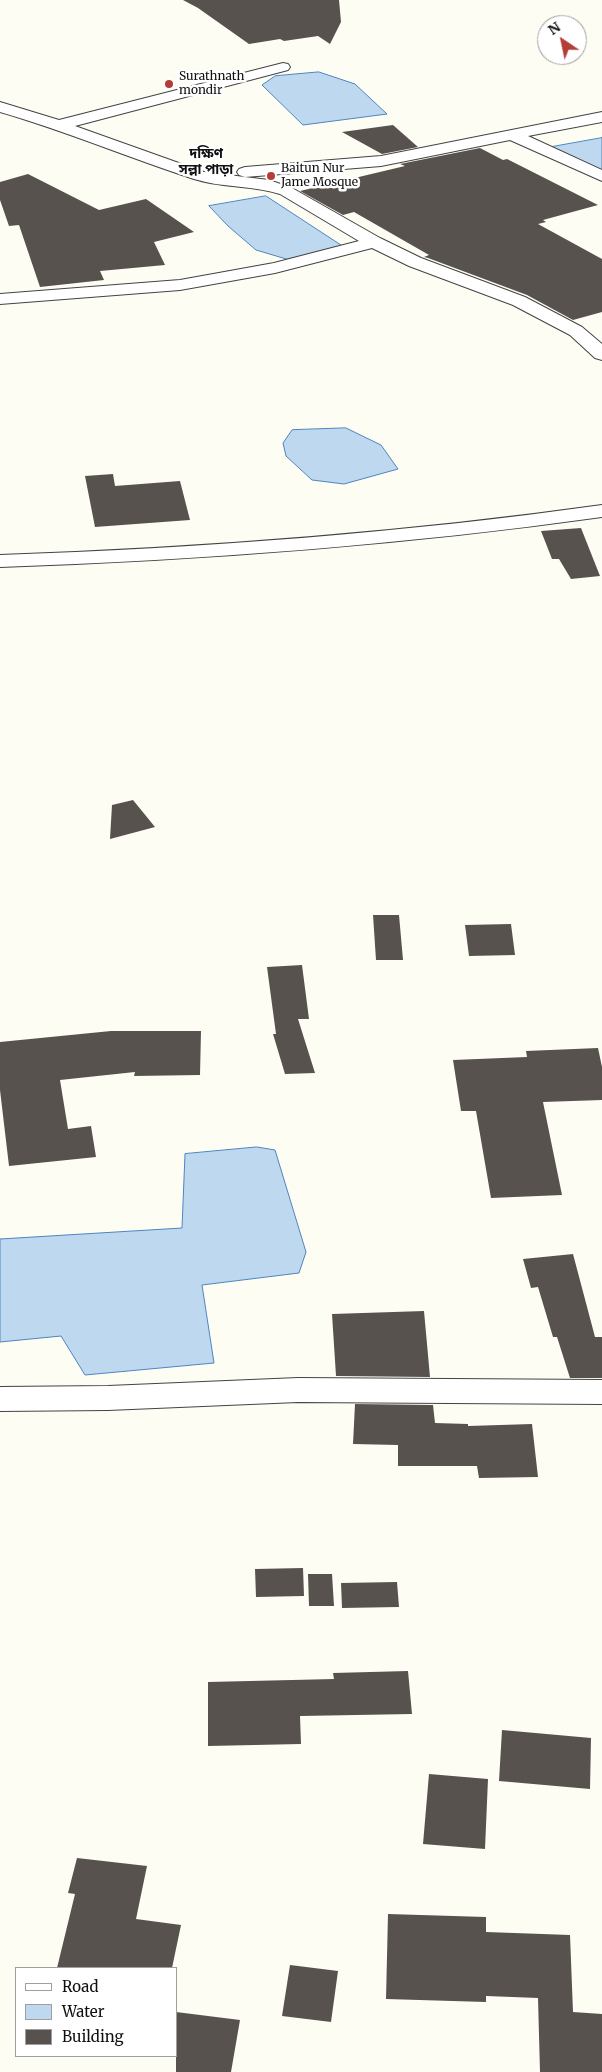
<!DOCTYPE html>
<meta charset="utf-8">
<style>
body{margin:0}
#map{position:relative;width:602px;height:2072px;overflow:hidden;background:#fefdf4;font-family:Merriweather,serif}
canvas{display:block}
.legend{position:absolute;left:15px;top:1967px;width:162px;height:90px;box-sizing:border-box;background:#fff;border:1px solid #9f9f9f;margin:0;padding:6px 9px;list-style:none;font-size:15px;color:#101010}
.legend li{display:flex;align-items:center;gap:10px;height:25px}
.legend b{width:25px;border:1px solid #9f9f9f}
.north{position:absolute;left:537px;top:15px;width:50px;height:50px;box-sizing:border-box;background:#fff;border:1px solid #9f9f9f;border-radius:50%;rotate:326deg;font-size:14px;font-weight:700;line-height:20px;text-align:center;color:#101010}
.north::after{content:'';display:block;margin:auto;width:18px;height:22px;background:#b13e37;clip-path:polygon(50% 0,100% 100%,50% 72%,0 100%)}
</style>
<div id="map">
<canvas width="602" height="2072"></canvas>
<ul class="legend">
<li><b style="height:6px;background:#fff"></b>Road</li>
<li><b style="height:14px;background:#bed8f0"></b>Water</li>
<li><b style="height:14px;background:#57524e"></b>Building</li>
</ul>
<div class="north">N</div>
</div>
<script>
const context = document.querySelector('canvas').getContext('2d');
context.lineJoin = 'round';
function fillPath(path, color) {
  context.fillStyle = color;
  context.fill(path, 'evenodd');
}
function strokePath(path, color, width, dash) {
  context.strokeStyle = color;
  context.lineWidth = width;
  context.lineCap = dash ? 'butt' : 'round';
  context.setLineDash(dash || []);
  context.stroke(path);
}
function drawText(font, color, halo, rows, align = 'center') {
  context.font = font + ' Merriweather,"Noto Sans Bengali",serif';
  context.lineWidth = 5;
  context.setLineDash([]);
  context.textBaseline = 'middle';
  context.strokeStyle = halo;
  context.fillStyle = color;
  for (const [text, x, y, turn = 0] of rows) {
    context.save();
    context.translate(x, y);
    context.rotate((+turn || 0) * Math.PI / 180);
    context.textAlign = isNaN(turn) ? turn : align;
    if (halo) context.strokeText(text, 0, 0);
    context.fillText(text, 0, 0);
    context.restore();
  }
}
const water = new Path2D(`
 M319 72 355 84 387 114 303 125 262 85 275 76Z
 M602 138V174L551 147Z
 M266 196 344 247 293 261 256 250 228 226 209 206Z
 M346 428 381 445 398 469 344 484 312 480 286 456 283 443 292 430Z
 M257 1147 275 1150 306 1252 299 1273 202 1285 214 1363 85 1375 61 1336 0 1342V1239L182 1228 185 1154Z`);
const building = new Path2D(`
 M183 0H339L341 22 330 44 318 36 284 41 280 39 249 44 198 8Z
 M393 125 418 147 382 154 342 132Z
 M480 148 503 160 507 159 598 205 543 220 546 222 538 224 602 259V312L573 320 527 295 428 258 424 257 429 255 354 212 343 215 300 191 405 166 400 164Z
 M28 174 99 210 146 199 194 232 154 242 165 265 100 271 104 280 40 287 19 225 9 226 0 200V182Z
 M113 474 115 486 180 481 190 520 95 527 85 476Z
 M581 528 600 576 571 579 559 559H552L541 531Z
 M133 800 155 827 110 839 112 805Z
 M373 915H399L403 960H376Z
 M511 924 515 955 469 956 465 925Z
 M302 965 309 1019H298L315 1073 285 1074 273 1034H276L267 967Z
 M111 1031H201L200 1075 134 1076 135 1072 60 1080 68 1129 91 1126 96 1157 9 1166 0 1090V1042Z
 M598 1048 602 1067V1100L543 1102 562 1195 491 1198 476 1111H461L453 1060 527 1057 526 1051Z
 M573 1254 595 1337H602V1378H570L557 1337H553L538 1287 531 1288 523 1259Z
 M424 1311 430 1377 336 1376 332 1314Z
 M355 1404 433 1405 435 1423 468 1424V1426L532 1424 538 1477 479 1478 477 1466H398V1445L353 1444Z
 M303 1568 304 1596 256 1597 255 1569Z
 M308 1574H332L334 1606H309Z
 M397 1582 399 1607 342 1608 341 1583Z
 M408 1671 412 1714 300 1716 301 1744 208 1746V1682L334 1679 333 1673Z
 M502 1730 591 1738 590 1789 499 1781Z
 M429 1774 488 1779 485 1849 423 1844Z
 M77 1858 147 1866 136 1919 181 1925 172 1968H57L75 1894 68 1893Z
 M388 1914 486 1917V1932L570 1935 573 2012 602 2014V2072H540L538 1998 486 1996V2002L386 1999Z
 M290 1965 338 1971 331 2022 282 2016Z
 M176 2012 240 2020 231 2072H176Z`);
const minor = new Path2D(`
 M283 63 288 64 290 67 288 70 75 126 204 172 269 180 292 188 380 238 421 258 525 297 582 327 602 344V360L595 358 570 335 513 305 409 266 372 248 275 273 180 290 0 304V294L180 280 274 263 359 241 280 194C252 185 222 188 194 179 129 158 66 131 0 112V102L59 120Z
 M602 112V122L528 136 602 170V181L510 140 381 166 245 177 239 175 237 172 239 169 245 167 381 156Z
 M602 505V517C402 545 202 560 0 567V555C202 548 402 533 602 505Z
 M298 1378 602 1380V1404L298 1402 108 1410 0 1411V1387L108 1386Z`);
const markers = [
 [169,84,5,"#b13e37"],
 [271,176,5,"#b13e37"]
];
const farPoinames = [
 ["Surathnath",179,77],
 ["mondir",179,91],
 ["Baitun Nur",281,169],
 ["Jame Mosque",281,183]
];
const farNeighbourhoodnames = [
 ["দক্ষিণ",206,154],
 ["সল্লা পাড়া",206,170]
];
fillPath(water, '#bed8f0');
strokePath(water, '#4e85be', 1);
fillPath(building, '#57524e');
strokePath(minor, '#434343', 2);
fillPath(minor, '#fff');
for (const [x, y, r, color] of markers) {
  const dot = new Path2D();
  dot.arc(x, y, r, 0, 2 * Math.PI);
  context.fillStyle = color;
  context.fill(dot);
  strokePath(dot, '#fff', 2);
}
drawText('12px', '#101010', '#fff', farPoinames, 'left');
drawText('bold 14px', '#101010', '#fff', farNeighbourhoodnames);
</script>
